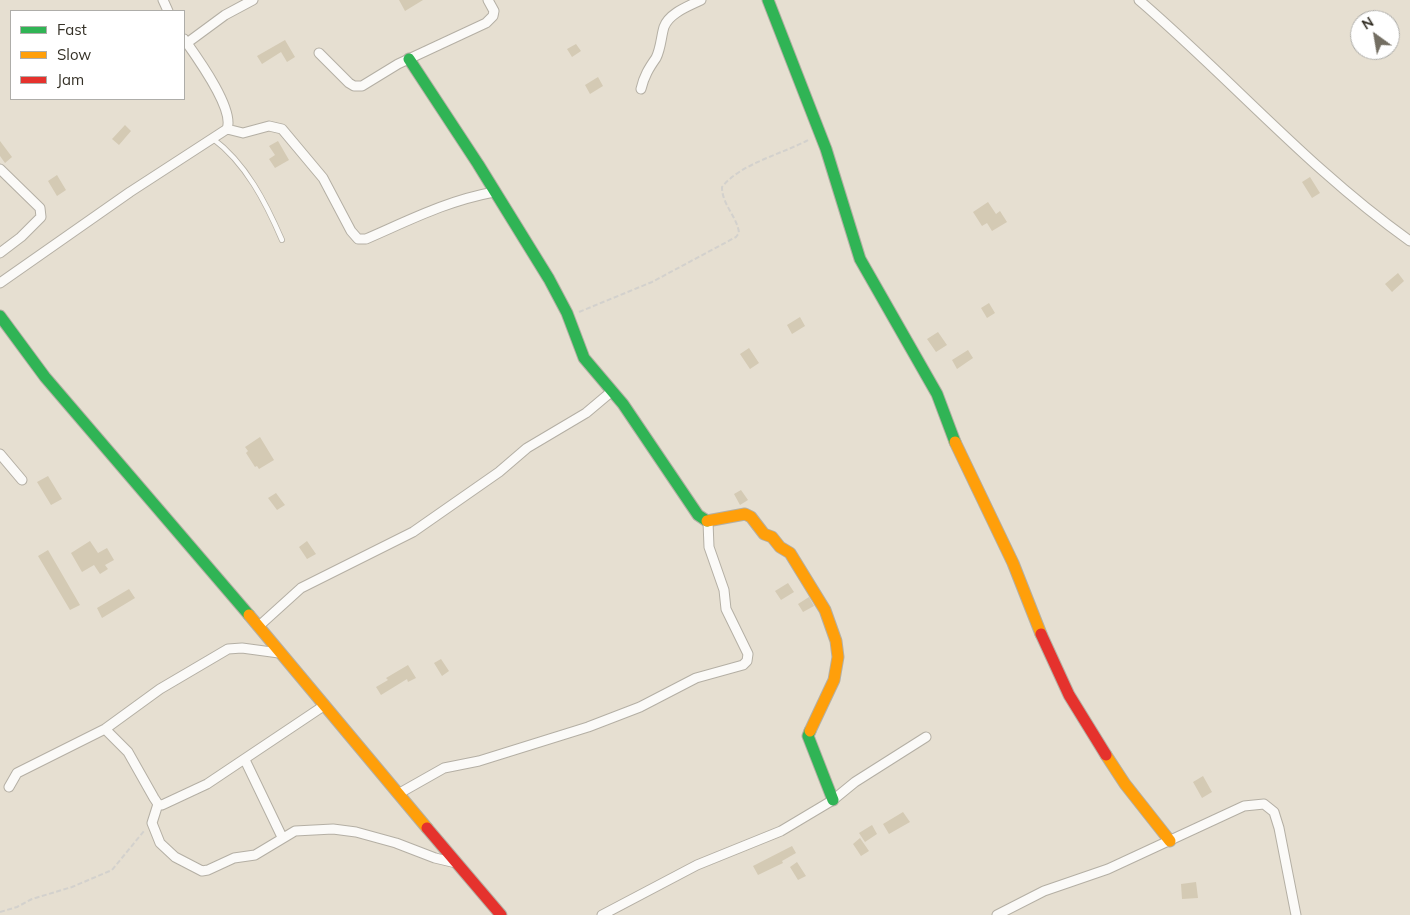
<!DOCTYPE html>
<style>
body{margin:0}
#map{position:relative;width:1410px;height:915px;overflow:hidden;background:#e6dfd1;font-family:Mulish,sans-serif}
canvas{display:block}
.legend{position:absolute;left:10px;top:10px;width:175px;height:90px;box-sizing:border-box;background:#fff;border:1px solid #aeada9;margin:0;padding:6px 9px;list-style:none;font-size:15px;color:#353127}
.legend li{display:flex;align-items:center;gap:10px;height:25px}
.legend b{width:25px;border:1px solid #aeada9}
.north{position:absolute;left:1350px;top:10px;width:50px;height:50px;box-sizing:border-box;background:#fff;border:1px solid #aeada9;border-radius:50%;rotate:328deg;font-size:14px;font-weight:700;line-height:20px;text-align:center;color:#353127}
.north::after{content:'';display:block;margin:auto;width:18px;height:22px;background:#736e62;clip-path:polygon(50% 0,100% 100%,50% 72%,0 100%)}
</style>
<div id="map">
<canvas width="1410" height="915"></canvas>
<ul class="legend">
<li><b style="height:6px;background:#30b455"></b>Fast</li>
<li><b style="height:6px;background:#ff9f0a"></b>Slow</li>
<li><b style="height:6px;background:#e5322d"></b>Jam</li>
</ul>
<div class="north">N</div>
</div>
<script>
const context = document.querySelector('canvas').getContext('2d');
context.lineJoin = 'round';
function fillPath(path, color) {
  context.fillStyle = color;
  context.fill(path, 'evenodd');
}
function strokePath(path, color, width, dash) {
  context.strokeStyle = color;
  context.lineWidth = width;
  context.lineCap = dash ? 'butt' : 'round';
  context.setLineDash(dash || []);
  context.stroke(path);
}
const building = new Path2D(`
 M399 0H423L405 11Z
 M285 40 295 57 287 62 281 52 262 64 257 56Z
 M576 44 581 51 572 57 567 49Z
 M598 77 603 86 590 94 585 85Z
 M125 125 131 131 119 145 112 139Z
 M0 141 12 157 5 163 0 156Z
 M278 141 289 160 275 168 269 159 275 155 269 146Z
 M57 175 66 190 57 196 48 181Z
 M1310 177 1320 193 1312 198 1302 182Z
 M988 202 996 214 1000 211 1007 222 992 231 987 223 982 226 973 212Z
 M1398 273 1404 281 1392 292 1385 284Z
 M989 303 995 313 987 318 981 308Z
 M800 317 805 326 792 334 787 325Z
 M938 332 947 345 936 352 927 339Z
 M749 348 759 363 750 369 740 354Z
 M968 350 973 358 957 369 952 360Z
 M260 437 274 460 259 469 257 466 255 467 246 453 248 451 245 447Z
 M48 476 62 499 51 505 37 482Z
 M741 490 748 500 740 505 734 494Z
 M276 493 285 505 277 510 268 498Z
 M90 541 98 553 107 548 114 560 105 565 108 569 100 574 94 565 82 572 71 553Z
 M307 541 316 554 307 559 299 547Z
 M48 550 80 605 70 610 38 556Z
 M788 583 794 592 781 600 775 591Z
 M129 589 135 598 102 618 97 608Z
 M809 597 814 606 803 612 798 604Z
 M441 659 449 671 442 676 434 663Z
 M408 665 416 678 408 682 407 679 381 695 376 687 388 680 386 678Z
 M1203 776 1212 792 1202 798 1193 782Z
 M903 812 910 822 889 834 883 824Z
 M872 825 877 834 865 842 859 833Z
 M860 838 869 851 861 856 853 844Z
 M792 846 796 853 782 861 783 863 758 875 753 866Z
 M797 862 806 876 798 880 790 867Z
 M1196 882 1198 898 1182 899 1181 884Z`);
const path = new Path2D(`
 M579 312 652 282 736 237 739 233C737 216 722 205 722 187 741 163 783 154 810 139
 M0 912 17 907 32 899 72 887 112 870 144 831`);
const lane = new Path2D(`
 M212 138C246 163 266 203 282 240`);
const street = new Path2D(`
 M163 0 168 11
 M1139 0C1231 79 1311 171 1410 241
 M187 43 225 15 253 0
 M319 53 349 83 354 86H362L398 64 486 23 493 16 494 11 488 0
 M641 89C644 76 649 68 656 58 661 48 661 37 664 27 669 13 689 6 701 0
 M227 129 243 133 269 126 282 129 323 178 351 231 358 239H366C410 220 446 201 494 192
 M0 169 40 208 41 217 21 237 0 253
 M0 283 130 192 227 129C235 109 196 56 184 39
 M0 454 22 480
 M259 626 301 588 413 532 499 472 527 448 586 413 611 392
 M105 729 128 752 154 798 158 804 162 805 207 784 325 705
 M245 760 282 837
 M9 787 17 773 105 729 160 689 228 649 242 648 279 653
 M398 794 444 768 479 761 588 727 640 707 696 678 743 665 747 661 748 654 726 609 724 590 709 547 708 522
 M158 804 152 823 160 843 175 857 202 871 208 870 234 858 255 855 295 831 333 829 356 832 396 843 435 858 456 863
 M602 915 697 865 781 831 833 800 855 782 926 737
 M997 915 1044 891 1108 869 1244 806 1264 804 1274 812 1279 828 1296 915`);
const fast = new Path2D(`
 M768 0 826 149 860 259 937 394 955 442
 M409 59 478 164 549 279 567 313 584 358 623 404 698 515 707 521
 M0 316 45 377 249 615
 M810 731 808 736 833 800`);
const slow = new Path2D(`
 M955 442 1013 563 1041 634
 M707 521 745 514 751 517 764 534 772 537 780 547 790 553 825 610 836 641 838 657 834 680 810 731
 M249 615 427 828
 M1106 755 1125 784 1170 841`);
const jam = new Path2D(`
 M1041 634 1069 695 1106 755
 M427 828 501 915`);
fillPath(building, '#d4cab4');
strokePath(lane, '#b4afa4', 6);
strokePath(street, '#b4afa4', 11);
strokePath(fast, '#b4afa4', 13);
strokePath(slow, '#b4afa4', 13);
strokePath(jam, '#b4afa4', 13);
strokePath(path, '#d3d1cd', 2, [5, 2.5]);
strokePath(lane, '#fbfaf8', 4.5);
strokePath(street, '#fbfaf8', 9);
strokePath(fast, '#30b455', 11);
strokePath(slow, '#ff9f0a', 11);
strokePath(jam, '#e5322d', 11);
</script>
